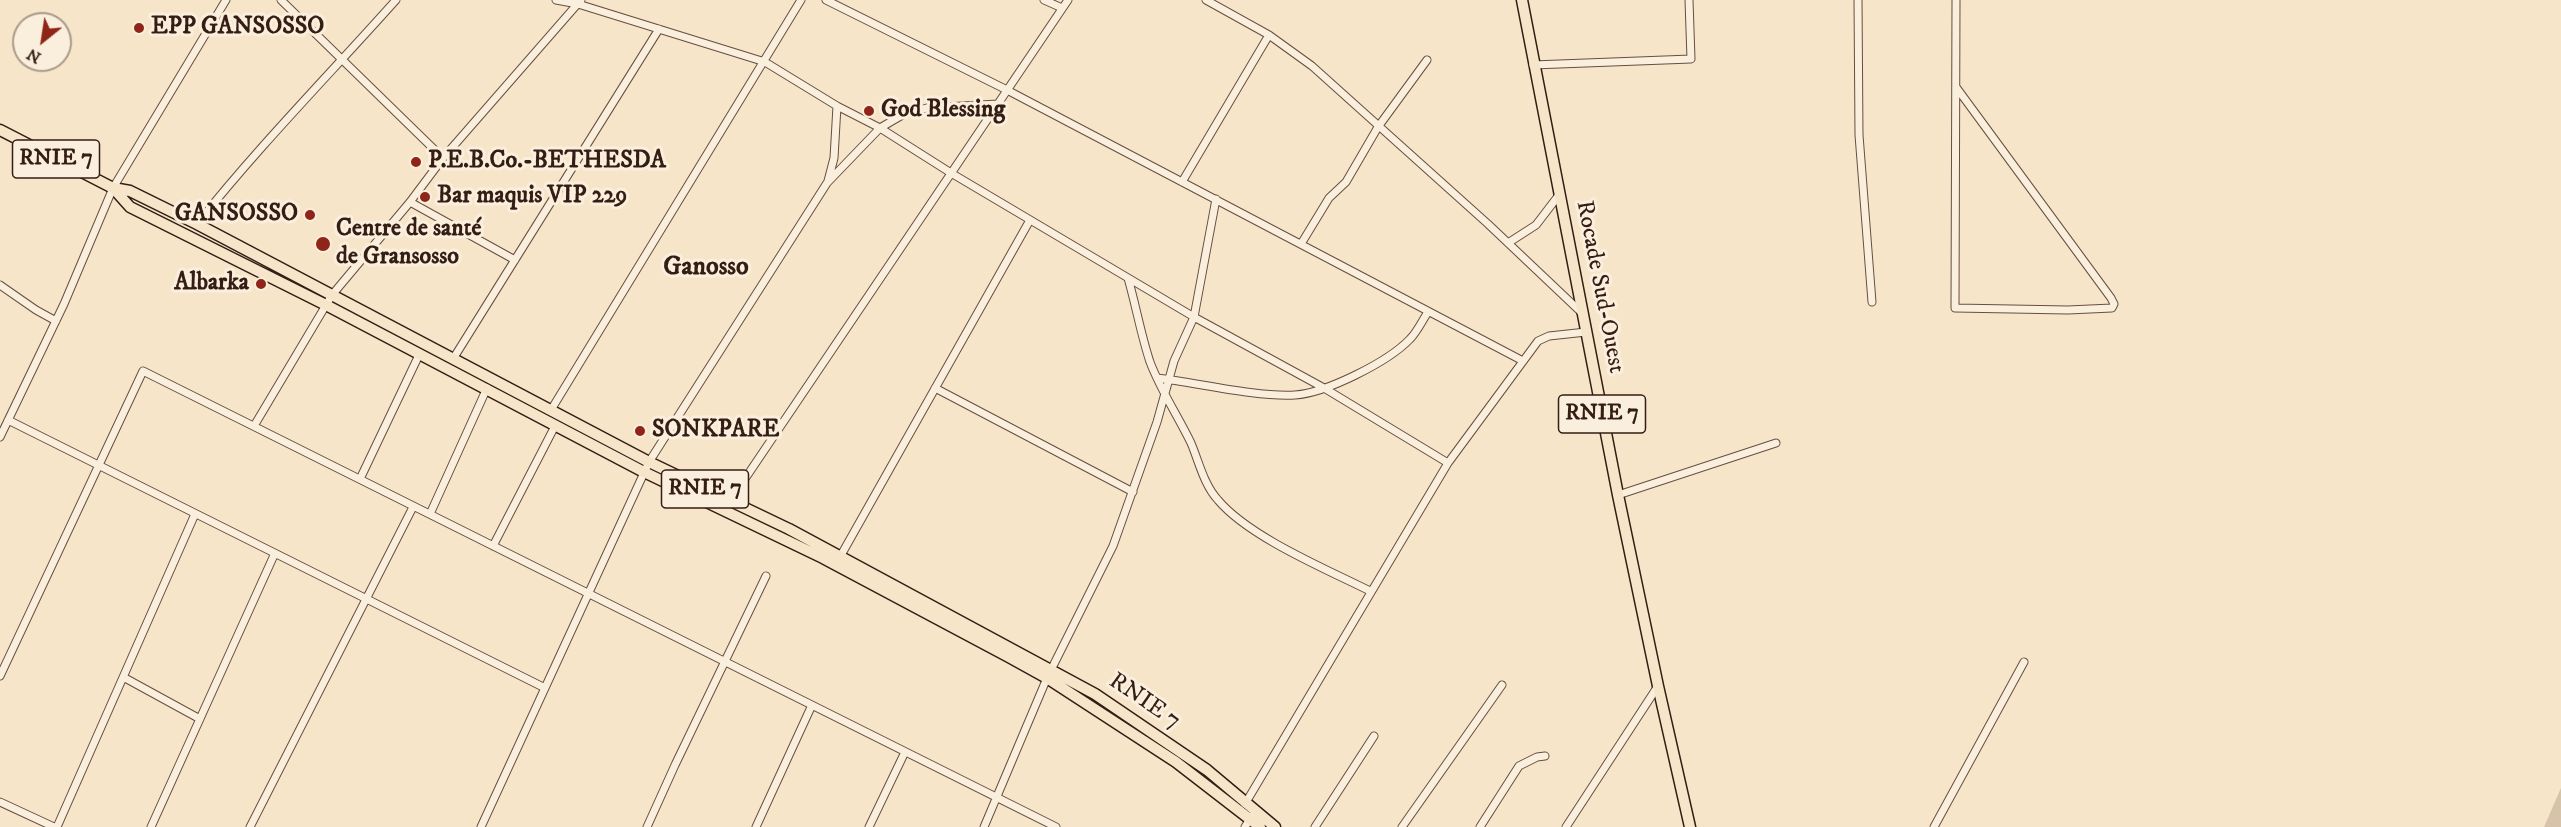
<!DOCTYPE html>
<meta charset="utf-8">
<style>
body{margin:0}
#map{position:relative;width:2561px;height:827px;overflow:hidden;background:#f7e5c9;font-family:"IM FELL DW Pica",serif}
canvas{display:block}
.north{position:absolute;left:12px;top:12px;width:60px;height:60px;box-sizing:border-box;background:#faeedc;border:2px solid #ab9a8c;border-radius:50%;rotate:210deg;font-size:16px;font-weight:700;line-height:24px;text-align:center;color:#341d14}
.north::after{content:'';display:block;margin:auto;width:21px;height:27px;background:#8f2418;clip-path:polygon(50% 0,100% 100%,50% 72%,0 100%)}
</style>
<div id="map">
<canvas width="2561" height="827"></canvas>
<div class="north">N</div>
</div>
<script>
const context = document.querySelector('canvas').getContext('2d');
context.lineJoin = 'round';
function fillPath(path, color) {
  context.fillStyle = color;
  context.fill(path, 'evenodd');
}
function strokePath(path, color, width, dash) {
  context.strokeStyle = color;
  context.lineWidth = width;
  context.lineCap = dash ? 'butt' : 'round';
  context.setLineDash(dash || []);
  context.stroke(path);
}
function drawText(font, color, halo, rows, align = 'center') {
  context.font = font + ' "IM FELL DW Pica",serif';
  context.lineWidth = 6;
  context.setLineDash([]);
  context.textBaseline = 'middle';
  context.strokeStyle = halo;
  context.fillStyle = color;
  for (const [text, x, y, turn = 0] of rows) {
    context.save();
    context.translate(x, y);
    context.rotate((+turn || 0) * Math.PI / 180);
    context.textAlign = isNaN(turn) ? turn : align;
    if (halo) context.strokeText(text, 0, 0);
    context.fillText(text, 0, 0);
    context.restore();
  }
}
const green = new Path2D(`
 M2561 788V827H2544Z`);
const minor = new Path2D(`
 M281 0 443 158
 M556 0 578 4 765 62 837 106 880 128 951 173 1194 317 1324 388 1448 463
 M826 0 1007 90 1523 361
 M1044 0 1062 8
 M1206 0 1269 35 1312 66 1488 224 1583 314
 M1858 0 1859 135 1872 302
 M1533 65 1691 59 1689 0
 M1956 87 2111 298 2114 304 2112 308 2068 310 1955 308C1955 205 1956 103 1956 0
 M828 181 834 158 837 106
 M1182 182 1269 35
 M410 202 515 260
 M197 224C259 146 329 75 396 0
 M1508 243 1536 225 1559 195
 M1301 244 1329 198 1346 182 1378 127 1427 60
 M1128 278C1136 306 1141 335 1150 362 1161 391 1178 416 1191 443 1199 462 1204 485 1218 500 1249 537 1326 569 1370 591
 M0 285 36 310 56 321
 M453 359 659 29
 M1157 378C1199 383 1254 397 1295 395 1326 393 1388 362 1410 339 1417 332 1422 321 1428 312
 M935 388 1133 492
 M551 410 801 0
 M8 420 545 688
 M254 426 332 295 410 202 443 158 581 0
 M0 437 64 304 113 188 226 0
 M360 479 419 355
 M1618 495 1776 443
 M730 501 1068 0
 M430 514 487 388
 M493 546 555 426
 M840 557 1030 220
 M0 676 143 371 1056 827
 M125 678 200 719
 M0 802 54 827
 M1245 804 1448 463 1538 341 1549 336 1586 332
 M57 827 195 514
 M151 827 275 553
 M250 827 413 507
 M481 827 649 462 827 183 880 128 904 114 927 108 998 104
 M647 827 675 765 766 576
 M756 827 812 705
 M869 827 905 752
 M984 827 1047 678 1113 546 1157 422 1174 361 1194 317 1216 199
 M1245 827 1252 816
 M1315 827 1374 736
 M1402 827 1502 685
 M1480 827 1519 766 1537 757 1545 756
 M1566 827 1658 686
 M1934 827 2024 662`);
const primary = new Path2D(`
 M1522 0 1618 495 1658 686 1690 827
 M0 130 113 188 130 207 326 305 644 472 823 558 1009 657 1047 678 1176 762 1260 827
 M113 188 130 191 197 224 649 462 789 529 1095 694 1207 770 1275 827`);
const markers = [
 [139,28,6,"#8f2418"],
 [869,111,6,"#8f2418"],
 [416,162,6,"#8f2418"],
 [425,197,6,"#8f2418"],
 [310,215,6,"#8f2418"],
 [323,244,8,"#8f2418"],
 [261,284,6,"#8f2418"],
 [640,431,6,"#8f2418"]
];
const shields = [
 [56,159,87],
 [1602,414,87],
 [705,489,87]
];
const shieldNames = [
 ["RNIE 7",56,159],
 ["RNIE 7",1602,414],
 ["RNIE 7",705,489]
];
const poiNames = [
 ["EPP GANSOSSO",151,28],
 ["God Blessing",881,111],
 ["P.E.B.Co.-BETHESDA",428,162],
 ["Bar maquis VIP 229",437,197],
 ["GANSOSSO",298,215,"right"],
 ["Centre de santé",336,230],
 ["de Gransosso",336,258],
 ["Albarka",249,284,"right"],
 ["SONKPARE",652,431]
];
const streetNames = [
 ["Rocade Sud-Ouest",1599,287,79],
 ["RNIE 7",1144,702,34]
];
const neighbourhoodNames = [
 ["Ganosso",706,269]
];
fillPath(green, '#d6c3aa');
strokePath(minor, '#654f41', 9);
strokePath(primary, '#341d14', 13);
strokePath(minor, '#faeedc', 7);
strokePath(primary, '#f7e5c9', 10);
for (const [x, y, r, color] of markers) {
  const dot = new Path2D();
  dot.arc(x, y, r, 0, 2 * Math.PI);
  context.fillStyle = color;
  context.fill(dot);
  strokePath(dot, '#faeedc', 2);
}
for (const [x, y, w] of shields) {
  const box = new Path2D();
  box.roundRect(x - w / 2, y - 19, w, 38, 4.5);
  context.fillStyle = '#faeedc';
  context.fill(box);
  strokePath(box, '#341d14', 1.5);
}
drawText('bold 22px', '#341d14', null, shieldNames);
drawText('bold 24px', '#341d14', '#faeedc', poiNames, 'left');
drawText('24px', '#341d14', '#faeedc', streetNames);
drawText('bold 26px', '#341d14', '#faeedc', neighbourhoodNames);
</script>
